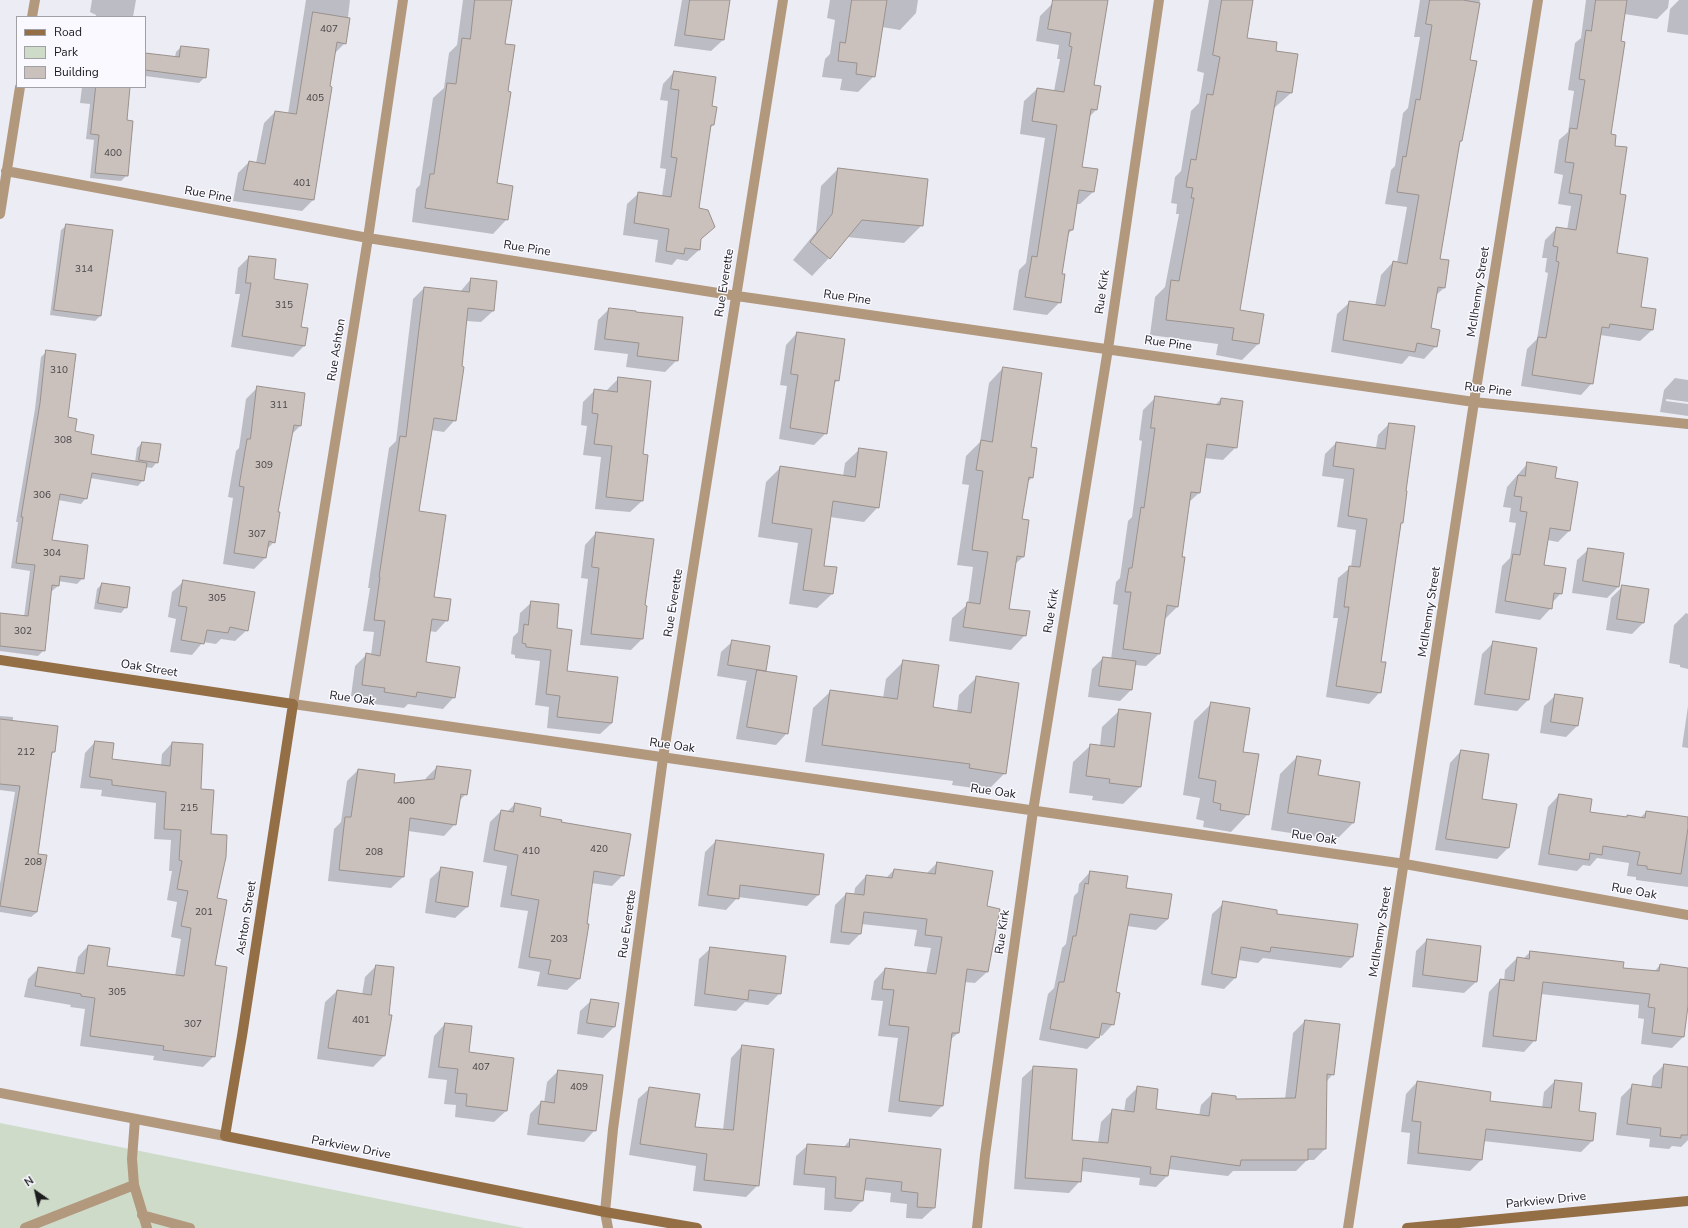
<!DOCTYPE html>
<style>
body{margin:0}
#map{position:relative;width:1688px;height:1228px;overflow:hidden;background:#ececf5;font-family:"Nunito Sans",sans-serif}
canvas{display:block}
.legend{position:absolute;left:16px;top:16px;width:130px;height:72px;box-sizing:border-box;background:#faf9ff;border:1px solid #a1a1a5;margin:0;padding:5px 7px;list-style:none;font-size:12px;color:#1c1c1f}
.legend li{display:flex;align-items:center;gap:8px;height:20px}
.legend b{width:20px;border:1px solid #a1a1a5}
.north{position:absolute;left:16px;top:1172px;width:40px;height:40px;-webkit-text-stroke:3px #faf9ff;paint-order:stroke;rotate:326deg;font-size:11px;font-weight:700;line-height:16px;text-align:center;color:#1c1c1f}
.north::after{content:'';display:block;margin:auto;width:14px;height:18px;background:#1c1c1f;clip-path:polygon(50% 0,100% 100%,50% 72%,0 100%)}
</style>
<div id="map">
<canvas width="1688" height="1228"></canvas>
<ul class="legend">
<li><b style="height:5px;background:#946f46"></b>Road</li>
<li><b style="height:11px;background:#cedbc9"></b>Park</li>
<li><b style="height:11px;background:#cac1bd"></b>Building</li>
</ul>
<div class="north">N</div>
</div>
<script>
const context = document.querySelector('canvas').getContext('2d');
context.lineJoin = 'round';
function fillPath(path, color) {
  context.fillStyle = color;
  context.fill(path, 'evenodd');
}
function strokePath(path, color, width, dash) {
  context.strokeStyle = color;
  context.lineWidth = width;
  context.lineCap = dash ? 'butt' : 'round';
  context.setLineDash(dash || []);
  context.stroke(path);
}
function drawText(font, color, halo, rows, align = 'center') {
  context.font = font + ' "Nunito Sans",sans-serif';
  context.lineWidth = 3;
  context.setLineDash([]);
  context.textBaseline = 'middle';
  context.strokeStyle = halo;
  context.fillStyle = color;
  for (const [text, x, y, turn = 0] of rows) {
    context.save();
    context.translate(x, y);
    context.rotate((+turn || 0) * Math.PI / 180);
    context.textAlign = isNaN(turn) ? turn : align;
    if (halo) context.strokeText(text, 0, 0);
    context.fillText(text, 0, 0);
    context.restore();
  }
}
const green = new Path2D(`
 M0 1123 524 1228H0Z`);
const shadow = new Path2D(`
 M92 0H136L133 17H96V15L90 12Z
 M306 0H350L345 43 334 54 313 200 302 211 233 201 238 173 249 162 256 163 264 123 275 112 288 114Z
 M463 0H511L504 45 496 184 507 219 493 234 412 222 416 189 420 185 433 98 444 88 449 53 457 45Z
 M682 0H729L723 40 711 51 674 46Z
 M830 0H918L916 13 900 30 882 27 874 76 858 92 840 90 842 79 822 77 825 59 830 54 835 20 827 18Z
 M1068 0H1108L1093 86 1099 87 1096 110 1089 117 1081 168 1093 192 1080 204H1076L1072 230 1067 235 1061 275 1060 302 1047 315 1013 310 1019 270 1026 263 1045 138 1020 134 1024 101 1037 89 1054 91 1060 59H1057L1059 45 1036 41 1040 16 1052 4Z
 M1209 0H1252L1246 38 1275 51 1297 55 1291 93 1273 109 1239 311 1258 344 1242 360 1216 355 1218 344 1150 335 1155 297 1165 287 1179 214H1176L1177 204 1171 203 1175 177 1181 171 1191 111 1199 103 1204 73 1197 71Z
 M1420 0H1480L1469 61 1462 140 1459 143 1439 259 1444 288 1435 296 1430 329 1436 346 1424 359 1409 356 1402 364 1331 352 1337 314 1350 302 1375 306 1381 275 1393 262 1397 263 1407 207 1385 204 1391 170 1395 166 1403 113 1408 108 1420 37H1414Z
 M1586 0H1669L1668 8 1657 19 1624 14 1610 135 1614 146 1619 195 1616 254 1640 308 1652 330 1640 341 1600 335 1592 383 1581 395 1521 386 1527 349 1537 339 1548 273 1545 272 1547 258H1542L1545 240 1557 228 1567 230 1571 206 1558 204 1563 175 1554 173 1559 140 1568 132 1574 91 1568 90 1575 43 1581 38Z
 M1679 0H1688V35L1667 32 1670 9Z
 M181 47 205 77 199 83 145 76V54L175 57 176 52Z
 M674 72 711 107 713 125 709 129 697 209 714 226 700 240 699 250 687 261 677 259 672 265 655 262 658 240 623 235 627 204 639 193 662 196 666 169 660 168 668 101 660 100 663 84Z
 M82 87H129L126 121 127 175 121 181 90 178 94 140 86 139 90 104 80 103Z
 M838 169 922 225 904 243 847 237 829 258 812 276 793 260 816 232 821 186Z
 M67 225 100 316 95 321 50 315 61 230Z
 M249 257 273 280 300 328 304 346 293 357 231 347 240 294H235L238 268Z
 M471 279 496 282 493 311 481 322 466 321 455 420 444 432 431 430 418 512 433 598 447 620 436 632 429 631 425 663 454 697 443 709 408 704 404 708 374 704V699L351 696 355 666 366 655H371L374 632 363 631 370 588H368L389 448 396 441 413 299 424 288 460 292Z
 M609 309 677 360 665 372 626 367 628 354 594 350 598 320Z
 M797 333 838 380 833 385 826 433 814 445 779 439 787 386 780 385 786 345Z
 M46 352 67 418 89 455 135 462 137 448 142 443 157 462 152 468 145 467 143 480 138 486 90 478 86 498 81 504 58 500 51 541 83 578 77 584 58 581V586L52 591H50L44 650 38 656 0 651V614L24 617 30 571 11 568 18 522H16L35 409 41 357Z
 M1003 368 1030 448 1032 478 1027 482 1021 520 1028 521 1023 557 1014 565 1008 609 1025 635 1011 650 949 641 952 618 968 604 973 567 957 565 969 485 962 484 966 456 980 442 989 383Z
 M619 378 642 455H647L642 501 630 512 595 509 601 457 583 455 587 426 581 425 583 402 595 390 607 392V390Z
 M1675 378 1688 380V402L1666 399V401L1688 404V416L1660 412 1664 390Z
 M258 387 300 426 292 434 277 513 274 542 266 550 265 558 254 569 223 564 233 498 228 497 236 451 239 448 246 399Z
 M1156 397 1215 405 1221 399 1236 447 1223 460 1204 458 1199 493 1188 503 1181 558 1178 606 1165 619 1159 654 1146 666 1135 665 1131 690 1120 701 1088 697 1092 669 1103 658 1111 659 1118 605 1113 604 1116 582 1120 578 1128 521 1132 517 1142 441 1139 440 1143 410Z
 M1389 424 1404 492H1406L1380 662V692L1369 704 1326 697 1338 618H1333L1338 578 1351 567 1356 530 1337 527 1344 479 1322 476 1325 454 1336 443 1376 448 1378 435Z
 M860 449 878 507 864 522 830 517 823 566 832 594 817 608 789 604 798 543 758 537 766 482 781 467 843 476 845 463Z
 M1528 463 1554 479 1569 531 1558 542 1547 540 1543 566 1561 593 1552 603 1551 608 1540 620 1495 613 1502 566 1510 558 1516 523 1509 522 1511 508 1503 507 1507 487Z
 M596 533 644 606 642 639 631 650 580 645 588 579 581 578 585 545Z
 M1589 549 1618 587 1607 598 1572 593 1577 560Z
 M184 581 247 630 235 641 221 639 216 644 203 642 192 655 170 652 176 619 168 617 172 592Z
 M102 584 126 607 121 613 94 609 97 589Z
 M1623 586 1643 623 1632 634 1606 630 1611 598Z
 M532 602 556 629 566 672 612 723 600 734 547 728 549 707 535 705 540 661 515 658V655L511 654 513 637 518 632 520 613Z
 M1686 613 1688 614V669L1680 667V665L1669 663 1674 625Z
 M733 641 765 670 764 672 787 733 776 745 736 739 746 683 747 681 717 676 721 652Z
 M1494 642 1536 648 1528 700 1517 711 1474 705 1482 654Z
 M904 661 932 708 957 712 959 695 977 677 1005 773 988 790 952 785 953 781 805 762 813 708 831 691 883 698 886 679Z
 M1556 695 1578 725 1566 737 1540 733 1544 706Z
 M1212 703 1242 752 1248 814 1231 832 1203 827 1204 821 1196 819 1200 798 1183 795 1194 721Z
 M1688 706V748L1682 747Z
 M1120 710 1150 714 1140 787 1123 804 1092 800 1093 796 1069 793 1073 762 1091 745 1100 746 1102 727Z
 M0 716 13 717V721L54 752 51 755 37 855V912L31 917 0 912V884L15 792 0 790Z
 M95 742 110 760 161 765 162 754 172 743 199 790 210 835 216 899 214 1056 203 1067 153 1060 154 1056 80 1046 85 1009 70 1007 71 1005 24 997 28 979 38 969 75 974 78 957 88 946 106 967 175 976 181 939 171 937 177 902 167 900 172 871H169L171 840 154 839 156 803 101 796 102 790 80 788 85 753Z
 M1461 751 1481 799 1508 848 1497 859 1435 850 1450 763Z
 M1297 757 1317 776 1353 823 1336 840 1271 830 1280 774Z
 M437 767 466 794 458 802 455 824 444 836 408 831 403 877 391 888 328 881 334 829 341 822 347 781 358 770 393 784 425 781 426 778Z
 M1559 795 1589 812 1626 818 1627 816 1640 818 1646 812 1688 818V887L1636 880V877L1627 876 1629 863 1597 858 1590 866 1583 865 1577 871 1538 865 1548 807Z
 M515 804 539 817 560 823 623 875 612 886 591 883 579 979 567 990 537 986 540 972 518 968 528 911 500 907 507 866 483 862 490 822 501 811 507 812Z
 M716 841 823 855 818 895 807 906 738 897 726 910 698 906 705 852Z
 M937 863 986 907 999 909 987 972 975 983 964 982 958 1033 950 1040 942 1106 931 1117 888 1112 898 1038 878 1036 883 1001 871 1000 874 981 885 969 926 974 931 948 914 946 917 930 861 924 860 934 849 945 830 943 835 905 846 894 854 895 855 888 866 876 886 878 894 870 926 874Z
 M442 868 467 907 455 918 425 913 430 879Z
 M1090 872 1125 888 1168 919 1156 930 1127 926 1115 993 1113 1024 1102 1036 1099 1035 1098 1038 1087 1049 1039 1040 1048 994 1054 988 1062 948 1066 944 1074 896 1078 892 1079 884Z
 M1224 903 1275 914 1357 925 1352 957 1341 968 1263 958 1258 963 1238 960 1235 978 1224 989 1201 985 1212 914Z
 M1427 940 1476 982 1464 993 1412 987 1416 951Z
 M711 948 780 993 768 1005 745 1002 736 1011 694 1006 699 959Z
 M1530 952 1622 968 1654 972 1660 965 1688 969V997L1683 1037 1672 1048 1641 1044 1644 1019 1638 1018 1639 1005 1541 994 1535 1040 1524 1052 1482 1047 1489 992 1500 980 1504 981 1505 970 1517 958 1523 959Z
 M376 966 388 1016H390L384 1056 373 1067 317 1059 325 1002 337 991 362 995 365 977Z
 M592 1000 618 1004 614 1027 603 1038 577 1034 580 1011Z
 M1305 1021 1333 1074 1326 1082 1325 1149 1314 1160H1307L1296 1171H1233L1228 1176 1168 1169 1167 1176 1156 1187 1139 1185 1140 1178 1081 1171 1080 1181 1069 1193 1014 1189 1022 1078 1034 1067 1071 1141 1098 1143 1101 1122 1113 1110 1124 1112 1126 1099 1138 1087 1155 1110 1199 1116 1201 1105 1212 1094 1235 1100 1285 1099 1293 1033Z
 M445 1024 467 1053 506 1111 494 1122 455 1117 456 1105 444 1104 447 1080 428 1078 434 1036Z
 M742 1046 758 1185 746 1197 693 1191 696 1166 629 1155 638 1099 650 1088 694 1128 723 1130 731 1058Z
 M1664 1065 1688 1068V1140L1681 1147 1672 1146 1669 1149 1649 1147 1650 1139 1616 1135 1621 1097 1633 1085 1651 1087 1653 1076Z
 M558 1071 595 1130 584 1142 527 1135 530 1114 541 1102 544 1103 547 1082Z
 M1555 1081 1578 1112 1595 1114 1592 1141 1581 1152 1483 1141 1481 1160 1470 1171 1407 1164 1410 1133 1401 1132 1406 1094 1417 1082 1489 1101 1542 1108 1544 1092Z
 M850 1140 940 1149 934 1208 922 1219 906 1218 907 1204 890 1202 891 1193 863 1190 862 1201 851 1212 824 1210 825 1188 793 1185 796 1156 808 1145 843 1148Z`);
const building = new Path2D(`
 M475 0H512L505 44 515 45 508 91 511 92 497 183 513 186 508 220 425 208 430 174H434L447 83 456 84 462 38 470 39Z
 M690 0H730L724 40 685 35Z
 M852 0H887L875 77 856 74 857 63 838 61 840 42 845 43Z
 M1053 0H1108L1094 85 1101 86 1097 110 1091 109 1082 167 1098 169 1094 192 1079 190 1073 230H1069L1062 274H1065L1061 303 1025 297 1032 256 1037 257 1057 125 1032 121 1037 88 1064 92 1072 47 1069 46 1071 33 1048 29Z
 M1222 0H1253L1247 38 1277 42 1276 51 1298 54 1292 93 1277 91 1240 310 1264 314 1259 344 1232 340 1234 328 1166 320 1171 280 1179 281 1194 198H1191L1193 188 1186 187 1191 159 1196 160 1207 94 1213 95 1220 57 1213 55Z
 M1430 0H1463L1480 3 1470 60 1477 61 1462 141H1460L1440 259 1449 260 1445 288 1438 287 1431 328 1440 330 1437 347 1417 343 1415 352 1343 340 1349 301 1385 306 1393 261 1407 264 1419 195 1397 192 1403 156 1406 157 1416 99 1420 100 1432 25 1426 24Z
 M1596 0H1627L1621 41 1625 42 1611 134 1616 135 1615 146 1627 147 1620 194 1626 195 1617 253 1648 258 1641 307 1656 309 1653 330 1610 324 1609 328 1602 327 1593 384 1532 375 1538 337 1546 338 1559 262 1556 261 1558 247 1553 246 1556 227 1576 230 1582 195 1569 193 1574 163 1565 162 1570 128 1577 129 1585 80 1579 79 1586 30 1591 31Z
 M313 12 350 18 346 44 337 42 330 86 332 87 314 200 243 190 249 161 265 164 275 111 296 114Z
 M181 46 209 49 206 78 145 70V53L179 57Z
 M674 71 716 77 712 106 717 107 714 125H711L699 208 708 210 715 227 701 239 700 250 685 248 684 254 666 251 669 229 634 223 638 192 671 197 677 158 671 157 679 90 671 89Z
 M96 87H130L127 120 133 121 128 176 95 173 99 135 91 134Z
 M838 168 928 179 923 226 862 220 830 259 810 242 832 214Z
 M66 224 113 230 101 316 54 310Z
 M249 256 276 259 274 279 308 284 301 327 308 328 305 346 242 336 251 283H246Z
 M471 278 497 281 494 311 468 308 462 366 464 367 456 421 434 418 419 511 446 515 434 597 451 599 448 621 432 619 426 662 460 667 455 698 417 692 416 697 384 692 385 688 362 685 366 653 380 656 385 621 374 620 380 577H379L400 436 406 437 424 287 469 292Z
 M609 308 636 311V312L683 317 678 361 637 356 639 343 605 339Z
 M797 332 845 339 839 381 835 380 827 434 790 428 798 375 791 374Z
 M46 350 76 354 68 417 77 419 75 431 94 435 91 454 147 463 144 481 92 473 87 499 60 494 52 540 88 545 84 579 60 576 59 586 52 585 45 651 0 646V613L28 616 35 565 16 563 23 517H21L40 403Z
 M1003 367 1042 373 1031 447 1037 448 1033 478 1029 477 1022 519 1029 520 1024 557 1017 556 1009 609 1030 611 1026 636 963 627 967 602 980 604 988 552 972 550 983 471 976 470 981 440 992 442Z
 M618 377 651 381 643 454 648 455 643 501 606 497 612 446 594 444 598 414 592 413 594 389 617 392Z
 M257 386 305 393 301 426 294 425 278 512H280L275 543 269 541 266 558 234 553 244 487 239 486 247 439H250Z
 M1155 396 1220 405 1221 398 1243 401 1237 448 1207 444 1200 493 1191 492 1182 557H1185L1178 607 1167 605 1160 654 1123 649 1131 592H1125L1129 568H1132L1141 507 1144 508 1155 428H1151Z
 M1389 423 1415 426 1406 491H1407L1403 523H1401L1381 662H1386L1381 693 1336 686 1349 607H1344L1349 566 1360 567 1367 519 1348 516 1354 469 1333 466 1336 442 1385 449Z
 M142 442 161 444 158 463 139 460Z
 M859 448 887 452 879 508 833 501 824 566 837 567 833 594 803 590 812 529 772 523 780 466 855 477Z
 M1527 462 1557 467 1555 478 1578 482 1570 531 1550 528 1544 565 1566 568 1562 594 1554 593 1552 609 1505 601 1513 554 1520 555 1527 512 1520 511 1522 497 1514 496 1518 475 1525 476Z
 M596 532 654 539 645 605 647 606 643 639 591 634 599 568 592 567Z
 M1588 548 1624 553 1619 587 1583 581Z
 M183 580 255 592 248 631 230 627 228 633 207 630 204 644 181 640 187 607 179 606Z
 M102 583 130 587 127 608 98 603Z
 M1622 585 1649 589 1644 623 1617 619Z
 M531 601 559 604 557 628 572 630 567 671 618 677 612 723 557 717 560 696 546 694 551 650 526 647V644L522 643 524 624 528 625Z
 M732 640 770 646 766 671 728 665Z
 M1493 641 1537 648 1529 700 1485 694Z
 M1103 657 1136 661 1132 690 1099 686Z
 M903 660 939 665 933 707 971 713 976 676 1019 683 1006 774 969 768 970 764 822 745 830 690 897 699Z
 M757 670 797 676 788 734 747 727Z
 M1555 694 1583 698 1578 726 1551 722Z
 M1211 702 1250 708 1243 752 1259 754 1249 815 1220 810 1221 804 1213 802 1216 781 1199 778Z
 M1119 709 1151 713 1141 787 1109 783 1110 779 1086 776 1090 744 1114 747Z
 M0 719 58 726 55 752H52L38 854 47 855 37 912 0 906 20 786 0 784Z
 M95 741 114 743 112 759 170 766 172 742 203 744 201 789 214 790 211 834 227 835 226 857 217 898 227 900 215 965 227 967 215 1057 163 1050 164 1046 90 1036 95 998 81 996V994L35 986 38 967 84 974 88 945 110 948 107 966 184 976 191 928 181 926 188 891 177 889 182 861 179 860 181 830 164 829 166 792 112 785V780L90 777Z
 M1461 750 1489 754 1482 799 1517 804 1509 848 1446 839Z
 M1297 756 1321 760 1318 775 1360 782 1354 823 1288 813Z
 M437 766 471 770 467 795 461 794 456 825 410 818 404 877 339 870 345 817H351L358 769 395 774 394 783 434 779Z
 M1559 794 1592 799 1590 812 1627 817V815L1645 818 1646 811 1688 817V828L1681 874 1647 869V866L1637 865 1640 852 1603 846 1602 855 1590 853 1589 860 1549 854Z
 M515 803 541 808 540 816 562 820 561 822 631 834 624 876 594 871 587 924H589L580 979 548 974 551 960 529 957 539 900 511 895 518 855 494 850 501 810 513 812Z
 M716 840 824 854 819 895 740 885 739 899 708 895Z
 M937 862 993 871 987 906 1000 909 988 972 967 969 959 1033H952L943 1106 899 1101 909 1027 889 1025 894 990 882 989 885 968 936 974 942 937 925 935 927 919 864 912 861 934 841 932 846 893 864 895 866 875 892 878 894 869 935 874Z
 M441 867 473 872 468 907 436 902Z
 M1090 871 1128 876 1126 888 1172 894 1168 919 1130 914 1116 992 1120 993 1114 1025 1102 1023 1099 1038 1050 1029 1059 982H1064L1073 936H1076L1085 883 1088 884Z
 M1223 901 1277 910V914L1358 924 1353 957 1271 947 1270 952 1241 947 1236 978 1212 974Z
 M1427 939 1481 946 1477 982 1423 975Z
 M710 947 786 956 781 994 749 990 748 1000 705 994Z
 M1530 951 1624 962 1623 968 1659 971 1660 964 1688 968V1006L1684 1037 1652 1033 1655 1008 1648 1007 1650 994 1543 982 1536 1041 1493 1036 1500 979 1514 981 1517 957 1529 959Z
 M376 965 394 967 389 1015H392L385 1056 328 1048 337 990 371 995Z
 M591 999 619 1003 615 1027 587 1023Z
 M1305 1020 1340 1024 1334 1075 1327 1074 1326 1149H1308V1160H1241L1240 1166 1171 1156 1168 1176 1150 1174 1151 1167 1083 1158 1081 1182 1025 1178 1033 1066 1077 1069 1072 1140 1108 1143 1112 1109 1134 1112 1137 1086 1158 1089 1156 1109 1209 1116 1212 1093 1236 1096V1099L1295 1098Z
 M445 1023 472 1026 469 1052 514 1058 507 1111 466 1106 467 1094 455 1093 458 1069 439 1067Z
 M742 1045 774 1049 759 1186 704 1180 707 1154 640 1144 649 1087 700 1094 695 1127 733 1130Z
 M1664 1064 1688 1067V1135H1681V1138L1660 1136 1661 1128 1627 1124 1632 1084 1661 1088Z
 M558 1070 603 1075 596 1131 538 1124 541 1101 554 1103Z
 M1555 1080 1582 1083 1579 1111 1596 1113 1593 1141 1486 1129 1482 1160 1418 1153 1421 1122 1412 1121 1417 1081 1491 1092 1490 1101 1551 1108Z
 M850 1139 941 1149 935 1208 917 1207 918 1193 901 1191 902 1182 866 1178 863 1201 835 1198 836 1177 804 1174 807 1144 849 1147Z`);
const lane = new Path2D(`
 M135 1119 132 1159 134 1185 147 1228
 M605 1212 608 1228
 M142 1215 190 1228
 M25 1228 134 1185`);
const street = new Path2D(`
 M403 0 368 238 293 704 1405 864 1688 915
 M32 17 35 0
 M6 171 368 238 737 296 1474 402 1688 424
 M0 214 20 87
 M0 1093 225 1136
 M605 1212 613 1129 663 758 783 0
 M977 1228 985 1155 1033 811 1108 349 1159 0
 M1348 1228 1474 402 1538 0`);
const secondary = new Path2D(`
 M0 660 293 704 242 1036 225 1136 605 1212 697 1228
 M1407 1228 1688 1201`);
const numberNames = [
 ["407",329,30],
 ["405",315,99],
 ["400",113,154],
 ["401",302,184],
 ["314",84,270],
 ["315",284,306],
 ["310",59,371],
 ["311",279,406],
 ["308",63,441],
 ["309",264,466],
 ["306",42,496],
 ["307",257,535],
 ["304",52,554],
 ["305",217,599],
 ["302",23,632],
 ["212",26,753],
 ["400",406,802],
 ["215",189,809],
 ["420",599,850],
 ["410",531,852],
 ["208",374,853],
 ["208",33,863],
 ["201",204,913],
 ["203",559,940],
 ["305",117,993],
 ["401",361,1021],
 ["307",193,1025],
 ["407",481,1068],
 ["409",579,1088]
];
const streetNames = [
 ["Rue Pine",208,195,10],
 ["Rue Pine",527,249,9],
 ["Rue Everette",725,283,-81],
 ["Rue Kirk",1103,292,-82],
 ["McIlhenny Street",1479,292,-81],
 ["Rue Pine",847,298,8],
 ["Rue Pine",1168,344,8],
 ["Rue Ashton",337,350,-81],
 ["Rue Pine",1488,390,7],
 ["Rue Everette",674,603,-81],
 ["Rue Kirk",1052,611,-81],
 ["McIlhenny Street",1430,612,-81],
 ["Oak Street",149,669,9],
 ["Rue Oak",352,699,8],
 ["Rue Oak",672,746,8],
 ["Rue Oak",993,792,8],
 ["Rue Oak",1314,838,8],
 ["Rue Oak",1634,892,10],
 ["Ashton Street",247,918,-81],
 ["Rue Everette",628,924,-82],
 ["Rue Kirk",1003,932,-82],
 ["McIlhenny Street",1381,932,-81],
 ["Parkview Drive",351,1148,11],
 ["Parkview Drive",1546,1201,-6]
];
fillPath(green, '#cedbc9');
fillPath(shadow, '#0003');
fillPath(building, '#cac1bd');
strokePath(building, '#9a918d', 1);
strokePath(lane, '#b2987d', 10);
strokePath(street, '#b2987d', 10);
strokePath(secondary, '#946f46', 10);
drawText('10px', '#484546', null, numberNames);
drawText('12px', '#1c1c1f', '#faf9ff', streetNames);
</script>
